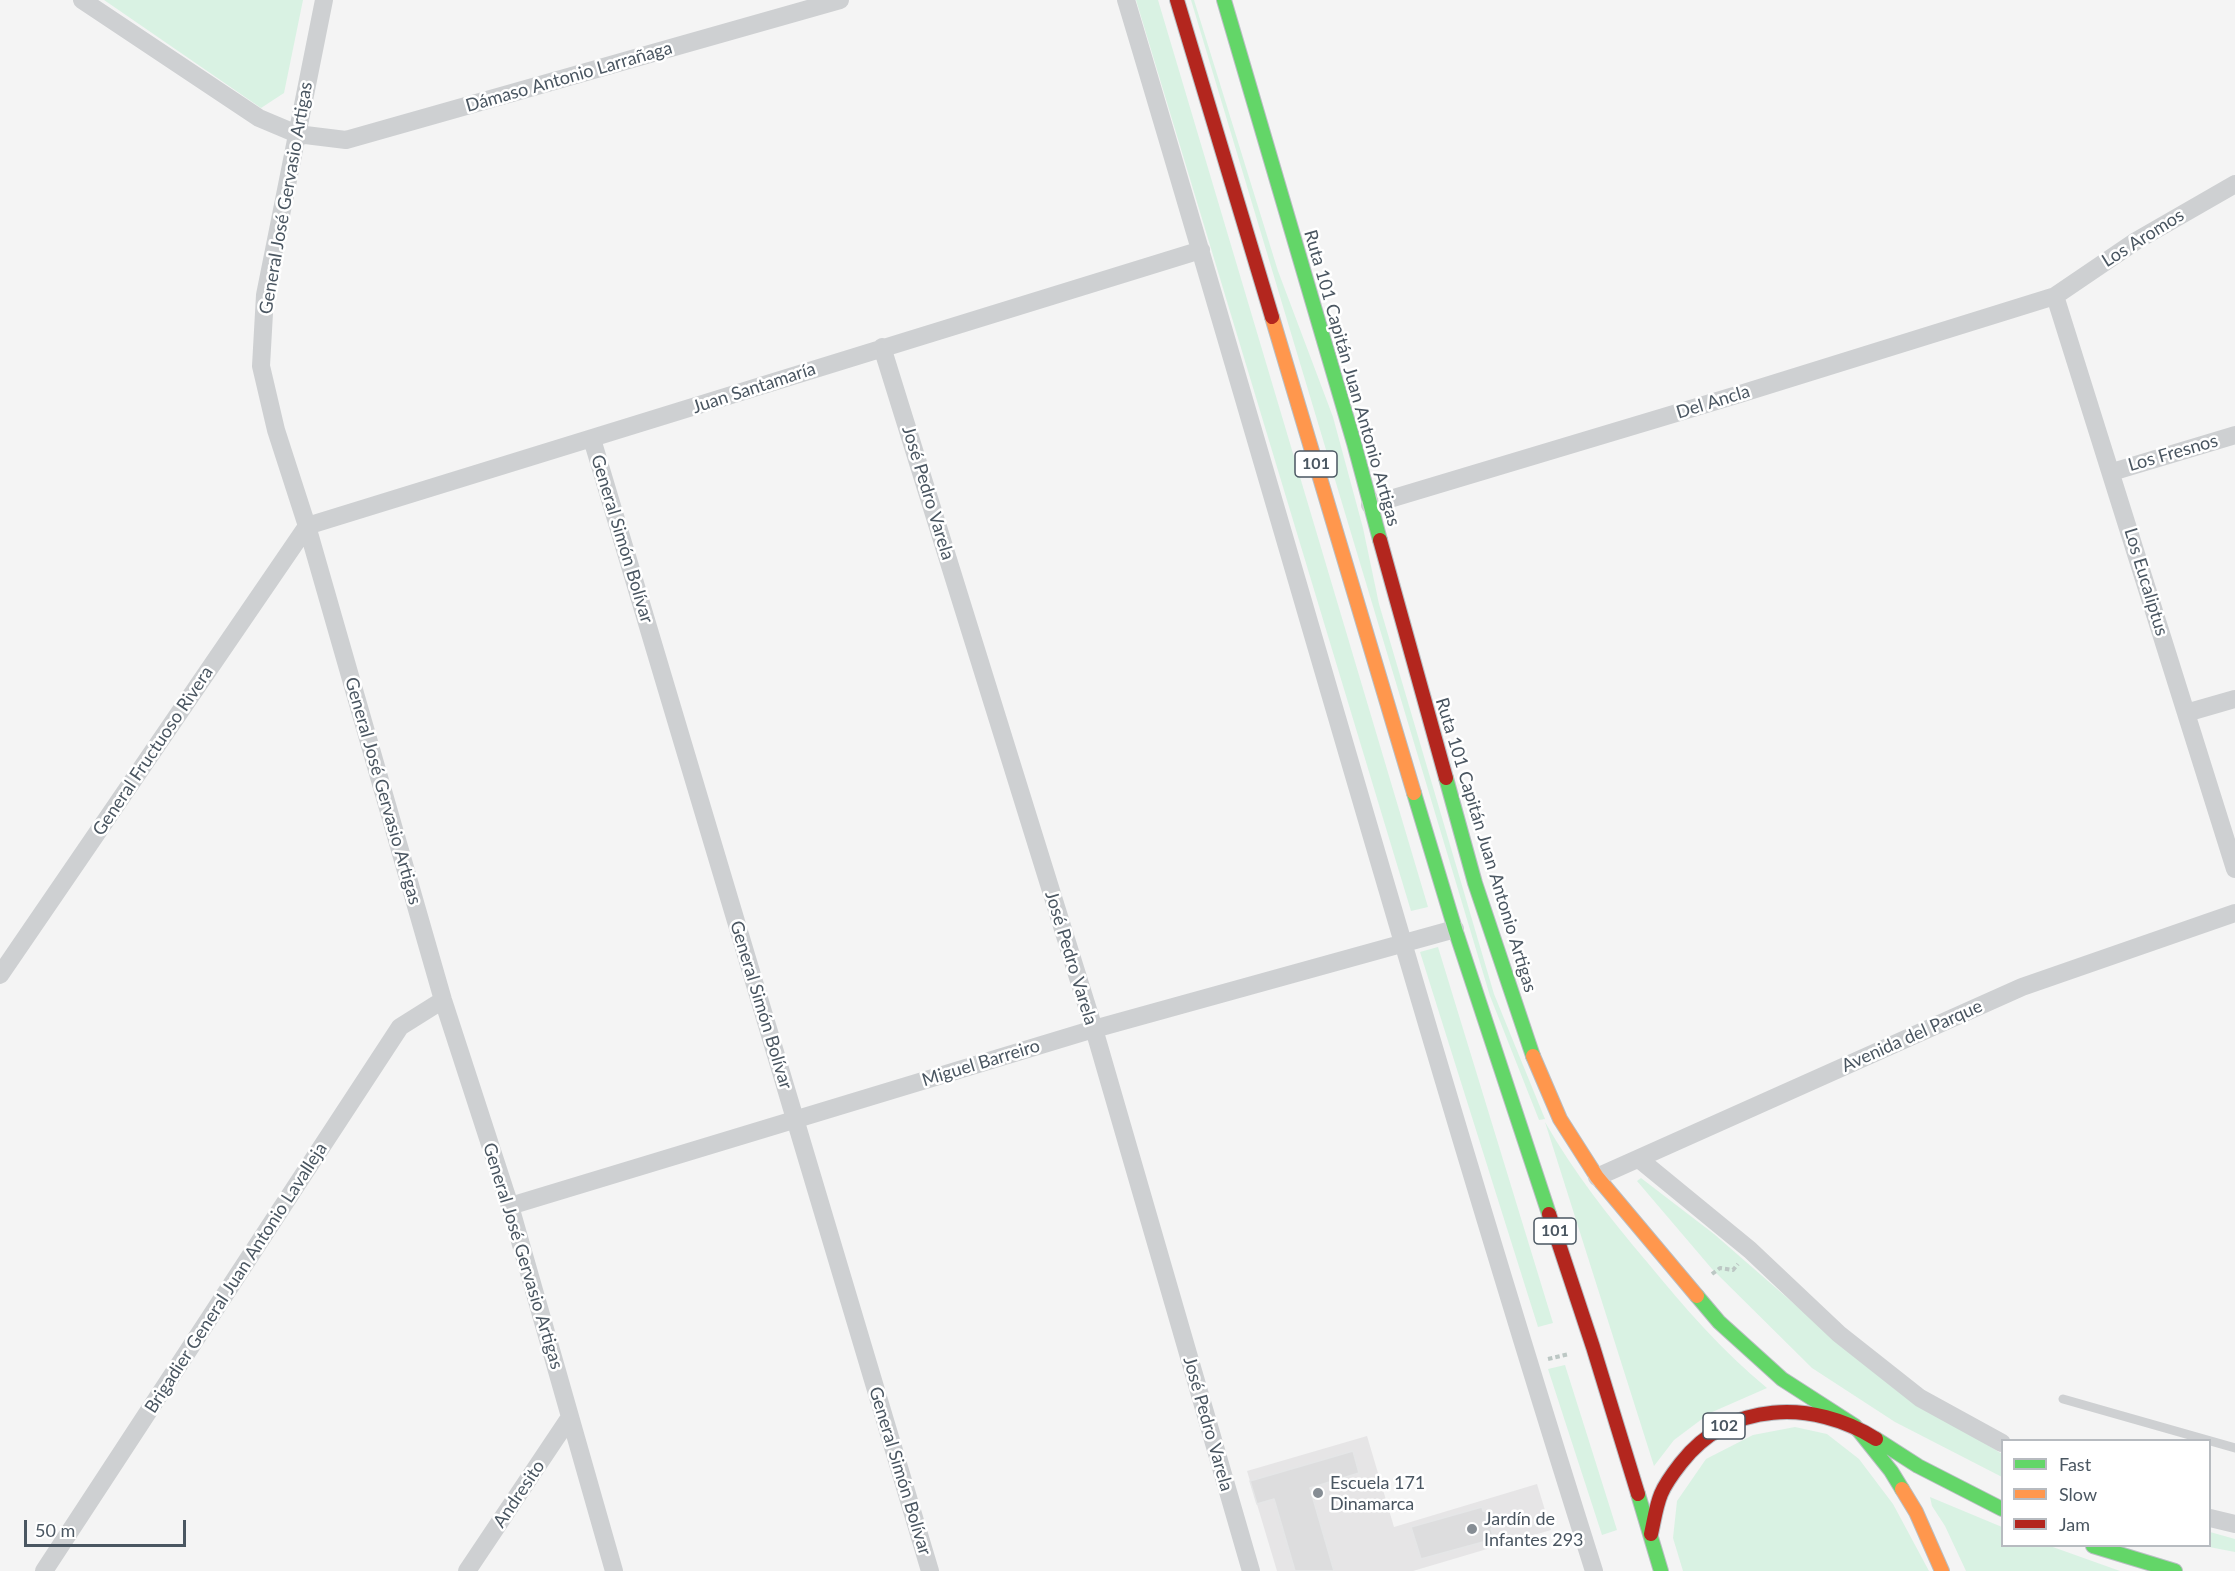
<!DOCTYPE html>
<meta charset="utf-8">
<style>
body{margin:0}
#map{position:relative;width:2235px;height:1571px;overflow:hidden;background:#f4f4f4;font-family:Lato,sans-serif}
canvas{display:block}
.legend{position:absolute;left:2001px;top:1439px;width:210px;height:108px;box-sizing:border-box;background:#fff;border:2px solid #b7bbc0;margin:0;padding:8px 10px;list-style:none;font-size:18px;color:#4a5661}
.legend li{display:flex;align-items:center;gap:12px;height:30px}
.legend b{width:30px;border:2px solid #b7bbc0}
.scale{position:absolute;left:24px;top:1520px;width:162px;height:27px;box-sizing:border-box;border:3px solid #4a5661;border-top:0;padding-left:8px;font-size:18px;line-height:21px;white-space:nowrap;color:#4a5661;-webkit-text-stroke:4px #fff;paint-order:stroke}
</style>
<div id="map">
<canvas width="2235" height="1571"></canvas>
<ul class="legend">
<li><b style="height:8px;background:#63d668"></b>Fast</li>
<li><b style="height:8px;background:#ff974d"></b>Slow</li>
<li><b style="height:8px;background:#b3261e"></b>Jam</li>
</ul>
<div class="scale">50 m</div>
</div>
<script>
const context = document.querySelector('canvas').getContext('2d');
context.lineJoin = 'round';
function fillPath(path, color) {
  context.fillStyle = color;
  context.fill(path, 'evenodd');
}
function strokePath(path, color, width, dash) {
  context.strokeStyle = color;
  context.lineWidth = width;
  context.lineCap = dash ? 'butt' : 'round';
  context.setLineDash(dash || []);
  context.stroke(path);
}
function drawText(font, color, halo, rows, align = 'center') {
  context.font = font + ' Lato,sans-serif';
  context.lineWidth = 5;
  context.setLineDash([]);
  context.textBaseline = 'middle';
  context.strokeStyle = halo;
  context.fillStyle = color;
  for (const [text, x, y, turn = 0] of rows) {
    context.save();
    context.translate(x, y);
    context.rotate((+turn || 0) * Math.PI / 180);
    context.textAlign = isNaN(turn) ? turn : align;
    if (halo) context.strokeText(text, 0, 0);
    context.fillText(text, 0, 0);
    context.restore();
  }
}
const education = new Path2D(`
 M1367 1436 1394 1527 1537 1484 1551 1530 1413 1571H1277L1247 1471Z`);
const green = new Path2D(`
 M104 0H303L284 93 261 108Z
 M1136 0H1158L1428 907 1411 911Z
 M1191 0H1194L1278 271 1333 417 1363 528 1379 604 1494 994 1545 1119 1539 1120 1490 996Z
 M1438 947 1553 1323 1538 1327 1420 952Z
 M1545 1122C1574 1173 1609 1217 1647 1262 1684 1307 1722 1351 1767 1388L1710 1413 1674 1440 1654 1466Z
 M1641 1178 1714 1234 1831 1336 1912 1397 2002 1454V1477L1895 1422 1812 1368 1712 1269 1637 1181Z
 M1565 1365 1617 1530 1602 1535 1548 1369Z
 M1795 1427 1827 1434 1859 1459 1893 1504 1929 1571H1683L1673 1538 1677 1501 1706 1459 1753 1435Z
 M1930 1497 2002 1527V1546H2050L2120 1571H1966L1945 1526 1932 1506Z
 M2210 1532 2235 1539V1552L2204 1546H2210Z`);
const building = new Path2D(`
 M1353 1451 1359 1473 1310 1488 1334 1571H1295L1274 1499 1257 1504 1250 1481Z
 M1482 1507 1483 1511 1496 1515 1491 1529 1494 1539 1421 1559 1411 1527Z`);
const path = new Path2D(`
 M1712 1274 1720 1268 1733 1270 1738 1264
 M1548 1359 1569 1354`);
const lane = new Path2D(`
 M2063 1399 2235 1448`);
const street = new Path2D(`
 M82 0 259 118 297 134 346 140 840 0
 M324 0 265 295 261 366 276 430 307 526 443 1000 510 1206 614 1571
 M1126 0C1283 523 1429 1050 1594 1571
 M2055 296 2235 869
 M882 347 1094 1029 1251 1571
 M592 439 930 1571
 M2112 472 2235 435
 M1370 505 1740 394 2055 296 2136 241 2235 184
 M2186 713 2235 699
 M0 975 307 526 1201 250
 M1639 1159 1750 1250 1839 1334 1920 1398 2002 1443
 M1597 1177 2022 987 2235 913
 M510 1206 1094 1029 1455 929
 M2210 1518 2235 1524
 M44 1571 400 1027 443 1000
 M467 1571 570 1417`);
const fast = new Path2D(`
 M1224 0 1354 443 1380 540
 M1446 778 1475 883 1533 1056
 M1414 793 1455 929 1549 1214
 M1697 1296 1719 1322 1782 1379 1855 1426 1891 1471 1902 1489
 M1876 1439 1918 1466 2002 1509
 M1638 1494 1661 1571
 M2093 1546 2175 1571`);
const slow = new Path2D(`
 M1272 317 1414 793
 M1533 1056 1560 1119 1597 1177 1697 1296
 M1902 1489 1916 1512 1942 1571`);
const jam = new Path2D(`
 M1177 0 1272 317
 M1380 540 1446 778
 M1549 1214 1593 1347 1638 1494
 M1651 1534C1654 1521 1656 1506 1661 1494 1666 1482 1674 1472 1681 1463 1729 1401 1813 1399 1876 1439`);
const markers = [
 [1318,1493,6,"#868d94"],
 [1472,1529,6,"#868d94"]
];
const shields = [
 [1316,464,42],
 [1555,1231,42],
 [1724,1426,42]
];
const shieldNames = [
 ["101",1316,464],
 ["101",1555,1231],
 ["102",1724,1426]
];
const streetNames = [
 ["Dámaso Antonio Larrañaga",569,77,-16],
 ["General José Gervasio Artigas",286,198,-80],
 ["Los Aromos",2143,238,-32],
 ["Ruta 101 Capitán Juan Antonio Artigas",1352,378,74],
 ["Juan Santamaría",754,388,-18],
 ["Del Ancla",1713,402,-17],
 ["Los Fresnos",2173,453,-16],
 ["José Pedro Varela",928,493,73],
 ["General Simón Bolívar",622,539,73],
 ["Los Eucaliptus",2146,582,73],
 ["General Fructuoso Rivera",153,751,-56],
 ["General José Gervasio Artigas",383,791,74],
 ["Ruta 101 Capitán Juan Antonio Artigas",1486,845,73],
 ["José Pedro Varela",1071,958,73],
 ["General Simón Bolívar",761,1005,73],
 ["Avenida del Parque",1912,1036,-24],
 ["Miguel Barreiro",981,1063,-17],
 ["General José Gervasio Artigas",523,1256,73],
 ["Brigadier General Juan Antonio Lavalleja",236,1278,-57],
 ["José Pedro Varela",1208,1424,74],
 ["General Simón Bolívar",900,1471,73],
 ["Andresito",519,1494,-56]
];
const poiNames = [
 ["Escuela 171",1330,1483],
 ["Dinamarca",1330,1504],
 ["Jardín de",1484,1519],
 ["Infantes 293",1484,1540]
];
fillPath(education, '#e6e5e6');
fillPath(green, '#d9f2e3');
fillPath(building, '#ddddde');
strokePath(building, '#e5e6e7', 1.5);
strokePath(fast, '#b9bec3', 16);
strokePath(slow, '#b9bec3', 16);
strokePath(jam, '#b9bec3', 16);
strokePath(path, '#bcc7c4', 4, [4.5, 3]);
strokePath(lane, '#ced0d2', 9);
strokePath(street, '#ced0d2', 18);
strokePath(fast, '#63d668', 14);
strokePath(slow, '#ff974d', 14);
strokePath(jam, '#b3261e', 14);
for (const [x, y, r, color] of markers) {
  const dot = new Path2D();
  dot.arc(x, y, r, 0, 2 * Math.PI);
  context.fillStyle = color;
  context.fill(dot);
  strokePath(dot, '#fff', 2);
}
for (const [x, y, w] of shields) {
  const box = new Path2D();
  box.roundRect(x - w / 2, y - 13, w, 26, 4.5);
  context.fillStyle = '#fff';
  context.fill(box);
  strokePath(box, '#4a5661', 1.5);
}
drawText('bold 16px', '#4a5661', null, shieldNames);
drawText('18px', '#4a5661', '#fff', streetNames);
drawText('18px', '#4a5661', '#fff', poiNames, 'left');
</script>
